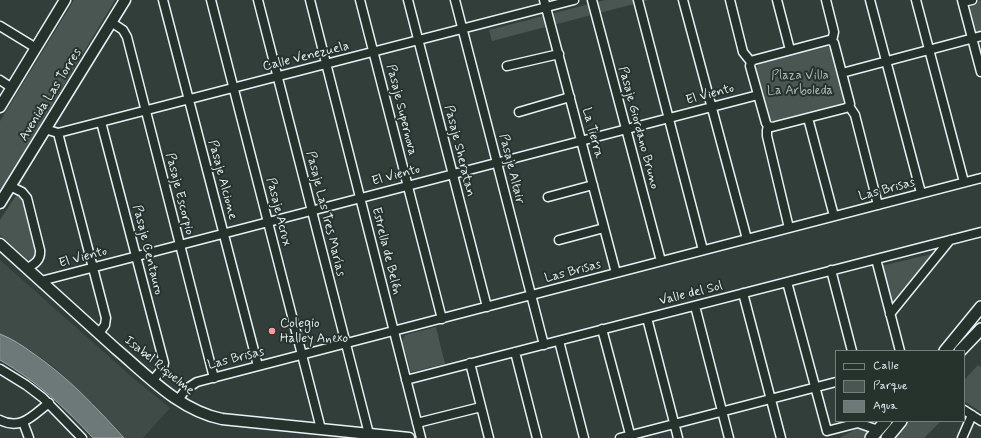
<!DOCTYPE html>
<meta charset="utf-8">
<style>
body{margin:0}
#map{position:relative;width:981px;height:438px;overflow:hidden;background:#323e39;font-family:Mynerve,sans-serif}
canvas{display:block}
.legend{position:absolute;left:835px;top:350px;width:130px;height:72px;box-sizing:border-box;background:#26332d;border:1px solid #747f7e;margin:0;padding:5px 7px;list-style:none;font-size:12px;color:#e8f1f8}
.legend li{display:flex;align-items:center;gap:8px;height:20px}
.legend b{width:20px;border:1px solid #747f7e}
</style>
<div id="map">
<canvas width="981" height="438"></canvas>
<ul class="legend">
<li><b style="height:5px;background:#26332d"></b>Calle</li>
<li><b style="height:11px;background:#495651"></b>Parque</li>
<li><b style="height:11px;background:#6d7978"></b>Agua</li>
</ul>
</div>
<script>
const context = document.querySelector('canvas').getContext('2d');
context.lineJoin = 'round';
function fillPath(path, color) {
  context.fillStyle = color;
  context.fill(path, 'evenodd');
}
function strokePath(path, color, width, dash) {
  context.strokeStyle = color;
  context.lineWidth = width;
  context.lineCap = dash ? 'butt' : 'round';
  context.setLineDash(dash || []);
  context.stroke(path);
}
function drawText(font, color, halo, rows, align = 'center') {
  context.font = font + ' Mynerve,sans-serif';
  context.lineWidth = 4;
  context.setLineDash([]);
  context.textBaseline = 'middle';
  context.strokeStyle = halo;
  context.fillStyle = color;
  for (const [text, x, y, turn = 0] of rows) {
    context.save();
    context.translate(x, y);
    context.rotate((+turn || 0) * Math.PI / 180);
    context.textAlign = isNaN(turn) ? turn : align;
    if (halo) context.strokeText(text, 0, 0);
    context.fillText(text, 0, 0);
    context.restore();
  }
}
const built = new Path2D(`
 M0 260 133 378 170 408 143 438H124L94 404 67 379 53 366 18 343 0 334Z`);
const green = new Path2D(`
 M74 0H115L0 192V121Z
 M605 0H649L492 41 489 30Z
 M981 0V31L975 32C969 26 966 12 968 4Z
 M826 45 831 49 845 98 842 104 774 123 768 119 755 70 759 63Z
 M17 194 24 200 25 204 35 252V256L30 260 27 259 0 235V220Z
 M932 254 891 303 881 266Z
 M436 327 445 364 411 372 402 341 405 335Z
 M978 365 981 367V412L964 401V380Z
 M909 421H941L924 438H894Z
 M865 428 872 431 865 438H840L856 429Z`);
const water = new Path2D(`
 M0 334C13 339 23 346 34 354 69 378 96 407 124 438H93C63 406 38 382 0 360Z`);
const minor = new Path2D(`
 M163 0 258 366
 M211 0 321 429
 M258 0 369 434
 M310 0 421 438
 M360 0 442 319
 M408 0 487 307
 M455 0 544 345
 M544 0 616 273
 M592 0 661 261
 M638 0 703 250
 M683 0 747 239
 M730 0 743 52 751 62 750 66 766 123 768 126 767 130V136L789 228
 M777 0 790 50
 M826 0 834 32 832 41 834 43 850 104 849 106 855 115 878 205
 M870 0 921 193
 M916 0 964 182
 M962 0 981 72
 M963 2 972 0
 M111 22 123 30 127 37 214 378
 M0 26 36 48
 M751 62 754 60 829 40 832 41
 M507 66 559 54
 M842 73 981 36
 M0 80 12 88
 M519 112 570 97
 M808 118 834 216
 M101 122 164 363 163 368 153 380
 M768 126 772 127 846 108 849 106
 M45 129 58 133 574 0
 M58 133 106 318 105 325 99 333
 M10 186 22 192 27 198 40 250C41 260 35 264 27 268
 M548 197 593 185
 M559 240 604 228
 M876 259 900 351
 M831 270 852 351
 M41 281 758 95
 M787 282 827 431 858 423 878 430
 M743 293 781 438
 M695 306 729 438
 M890 314 950 240
 M647 318 678 438
 M602 329 631 438
 M559 341 584 438
 M515 352 537 438
 M470 363 489 438
 M0 369 26 385 43 398 82 438
 M406 380 981 232
 M178 400 186 389 197 382 981 178
 M964 410 981 421
 M0 420C21 431 33 415 49 403
 M23 422 29 438
 M417 423 481 407
 M620 438 836 382
 M962 438 972 415`);
const tertiary = new Path2D(`
 M0 107 65 0
 M0 203 125 0
 M0 244C39 279 77 314 116 349 148 376 179 410 222 419L409 438`);
const secondary = new Path2D(`
 M945 351 981 307
 M960 351 981 329
 M871 438 886 421
 M887 438 901 421`);
const markers = [
 [272,331,4,"#ff9aa2"]
];
const streetNames = [
 ["Calle Venezuela",306,57,-14],
 ["Avenida Las Torres",51,95,-58],
 ["El Viento",710,95,-15],
 ["Pasaje Supernova",401,110,76],
 ["Pasaje Giordano Bruno",638,128,75],
 ["La Tierra",592,133,75],
 ["Pasaje Sheratan",459,151,76],
 ["Pasaje Altair",511,169,76],
 ["El Viento",396,176,-15],
 ["Pasaje Alcione",222,180,75],
 ["Las Brisas",887,190,-15],
 ["Pasaje Escorpio",179,194,76],
 ["Pasaje Acrux",278,212,76],
 ["Pasaje Las Tres Marías",325,214,76],
 ["Pasaje Centauro",147,250,76],
 ["Estrella de Belén",386,251,76],
 ["El Viento",83,258,-15],
 ["Las Brisas",573,272,-15],
 ["Valle del Sol",691,294,-14],
 ["Las Brisas",236,359,-14],
 ["Isabel Riquelme",159,366,39]
];
const parkNames = [
 ["Plaza Villa",800,76],
 ["La Arboleda",800,91]
];
const poiNames = [
 ["Colegio",280,324],
 ["Halley Anexo",280,339]
];
fillPath(built, '#3f4b46');
fillPath(green, '#495651');
fillPath(water, '#6d7978');
strokePath(water, '#9ea9ab', 1);
strokePath(minor, '#e8f1f8', 11);
strokePath(tertiary, '#e8f1f8', 13);
strokePath(secondary, '#e8f1f8', 14);
strokePath(minor, '#26332d', 8);
strokePath(tertiary, '#26332d', 10);
strokePath(secondary, '#26332d', 11);
for (const [x, y, r, color] of markers) {
  const dot = new Path2D();
  dot.arc(x, y, r, 0, 2 * Math.PI);
  context.fillStyle = color;
  context.fill(dot);
  strokePath(dot, '#26332d', 1.5);
}
drawText('13px', '#e8f1f8', '#26332d', streetNames);
drawText('13px', '#b0bbbe', '#26332d', parkNames);
drawText('13px', '#e8f1f8', '#26332d', poiNames, 'left');
</script>
